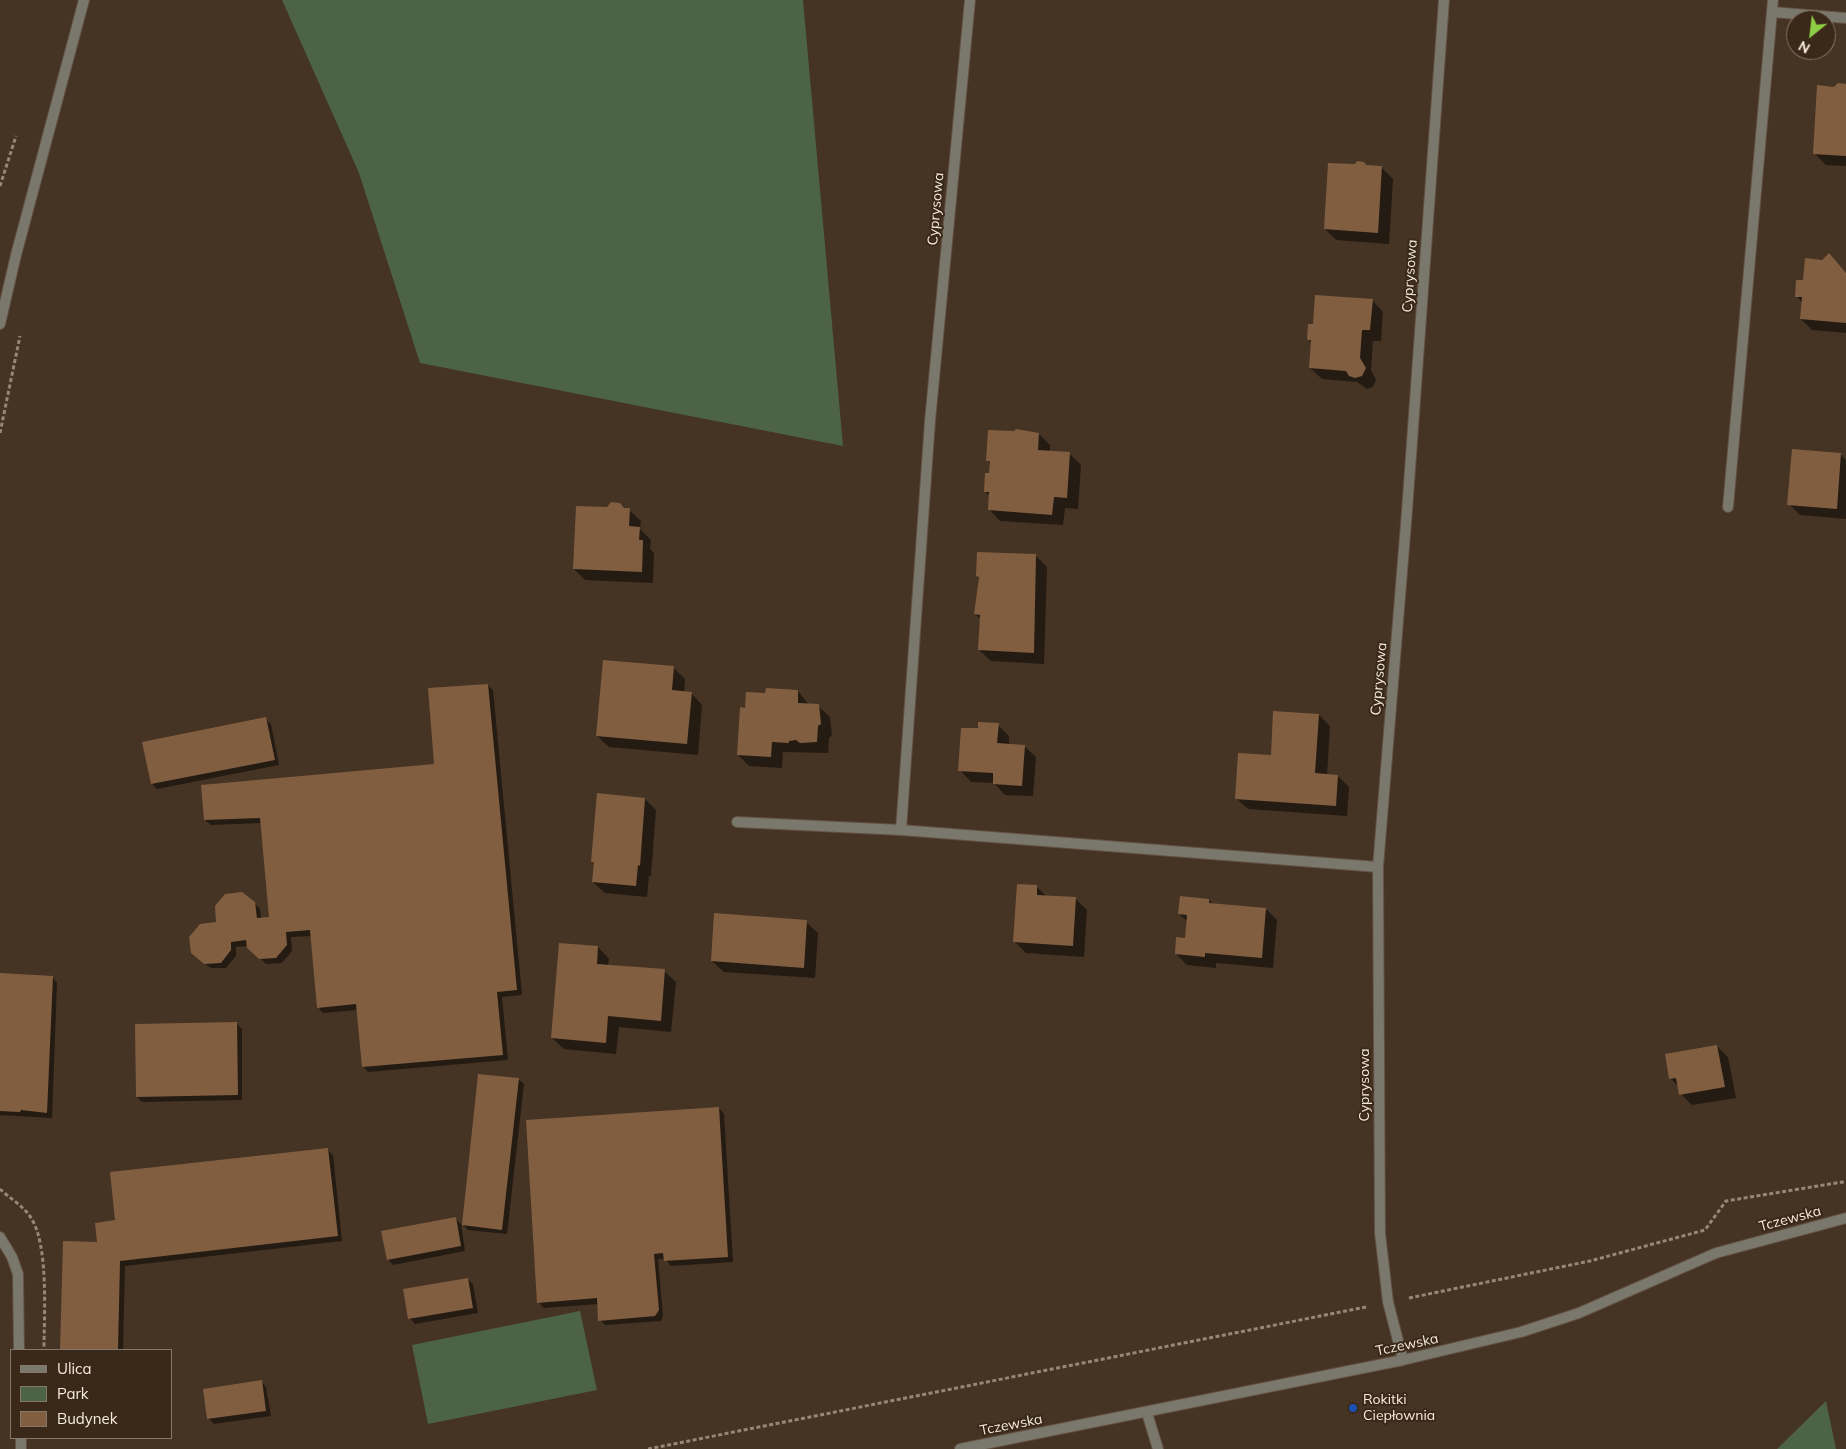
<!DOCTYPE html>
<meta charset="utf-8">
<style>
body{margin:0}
#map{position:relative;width:1846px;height:1449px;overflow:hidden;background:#453323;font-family:Mulish,sans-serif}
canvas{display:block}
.legend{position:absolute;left:10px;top:1349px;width:162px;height:90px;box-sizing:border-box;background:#3a2919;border:1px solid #857769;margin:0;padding:6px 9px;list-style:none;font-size:15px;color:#f6ebe0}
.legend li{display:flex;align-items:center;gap:10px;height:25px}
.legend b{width:25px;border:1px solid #857769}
.north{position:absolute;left:1786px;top:10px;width:50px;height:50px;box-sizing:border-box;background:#3a2919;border:1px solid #857769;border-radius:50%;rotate:209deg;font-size:14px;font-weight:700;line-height:20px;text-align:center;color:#f6ebe0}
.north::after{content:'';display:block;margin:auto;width:18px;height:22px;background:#8dce44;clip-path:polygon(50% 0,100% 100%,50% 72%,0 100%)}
</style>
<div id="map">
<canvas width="1846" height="1449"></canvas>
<ul class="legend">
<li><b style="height:6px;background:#7a776c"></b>Ulica</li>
<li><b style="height:14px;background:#4c6443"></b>Park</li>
<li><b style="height:14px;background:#825e41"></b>Budynek</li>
</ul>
<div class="north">N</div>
</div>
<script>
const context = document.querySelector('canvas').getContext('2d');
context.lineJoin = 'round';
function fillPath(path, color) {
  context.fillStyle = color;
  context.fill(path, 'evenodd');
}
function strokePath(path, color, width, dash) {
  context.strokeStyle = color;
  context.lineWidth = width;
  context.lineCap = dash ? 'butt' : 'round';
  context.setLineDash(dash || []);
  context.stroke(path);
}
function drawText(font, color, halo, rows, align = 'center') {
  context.font = font + ' Mulish,sans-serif';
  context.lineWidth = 4;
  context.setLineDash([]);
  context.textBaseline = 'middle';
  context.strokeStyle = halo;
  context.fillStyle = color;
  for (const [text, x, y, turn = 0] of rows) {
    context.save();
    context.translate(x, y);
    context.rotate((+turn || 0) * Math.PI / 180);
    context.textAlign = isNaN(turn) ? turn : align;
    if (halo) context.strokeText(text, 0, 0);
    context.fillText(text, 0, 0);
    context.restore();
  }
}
const green = new Path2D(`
 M282 0H803L843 446 420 363 359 173Z
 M580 1311 597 1390 428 1424 412 1345Z
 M1826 1401 1836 1449H1777Z`);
const shadow = new Path2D(`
 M1846 85V166L1826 165 1814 153 1834 88Z
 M1365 166 1381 167 1393 179 1389 244 1336 240 1325 229Z
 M1829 255 1846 273V333L1812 330 1801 319 1802 302 1796 296Z
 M1372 300 1383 312 1381 341H1373L1371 370 1376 380 1373 387 1367 389 1357 382 1322 379 1310 368 1312 343 1308 339 1314 326Z
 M990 431H1024L1027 434H1039L1050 445V452L1070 454 1081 465 1078 509 1065 508 1063 525 1000 521 989 509 990 496 985 492 991 474V464L988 460Z
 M1793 450 1841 455 1846 460V519L1800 515 1789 504Z
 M629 510 641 521 640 529 651 540 650 549 654 553 653 583 585 580 574 569Z
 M978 553 1036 556 1047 567 1044 664 991 661 979 650 981 619 975 614 976 597H979Z
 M674 668 685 679 684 693H691L702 705 698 755 609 747 597 736Z
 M488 685 493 690 522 995 502 997 508 1060 368 1072 363 1067 357 1010 323 1013 318 1007 312 936 291 937 292 951 282 963 266 964 248 946 236 947V956L226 968H211L198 959 217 924 254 903 260 909 261 919 270 918 261 823 211 825 205 820 436 765Z
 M798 691 809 705 818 706 830 717 832 735 829 738 828 753 783 752 782 768 749 766 738 755 746 709 766 694Z
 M1319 715 1330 726 1327 775 1338 776 1349 787 1347 816 1248 809 1236 798 1272 756Z
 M265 719 271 724 279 765 157 789 152 784Z
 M998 725 1009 736V745L1024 746 1036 757 1033 796 1005 795 994 783 971 782 960 770 979 729Z
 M645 799 656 810 651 876H649L647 897 605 893 593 882 595 864 593 861Z
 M1036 886 1047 897 1075 898 1087 910 1084 957 1026 953 1015 942Z
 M1209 900 1214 905 1266 909 1277 920 1273 968 1216 963V968L1187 965 1176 954 1187 939 1188 922 1179 914Z
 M806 922 818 933 815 978 724 972 712 961Z
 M598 947 609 959 608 966 664 971 676 982 671 1032 619 1027 616 1054 564 1049 552 1038Z
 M0 975 52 977 57 983 52 1118 0 1115Z
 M236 1023 242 1029V1100L142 1102 137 1097Z
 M1717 1046 1728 1057 1736 1098 1692 1105 1681 1094 1679 1087 1670 1078Z
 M518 1079 524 1084 507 1234 468 1230 463 1224Z
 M719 1108 724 1114 733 1262 671 1266 665 1259H658L663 1316 661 1321 605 1325 600 1320 599 1304 544 1308 539 1303Z
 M327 1149 333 1155 342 1241 125 1266 123 1350H61L65 1242 99 1243 117 1221Z
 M455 1218 461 1224 465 1251 393 1265 388 1259Z
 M467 1279 473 1284 478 1313 415 1324 410 1318Z
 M261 1381 266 1387 271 1416 214 1424 208 1418Z`);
const building = new Path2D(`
 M1838 83 1846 84V156L1813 154 1817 85 1834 87Z
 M1357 161 1364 162 1366 165 1382 166 1378 233 1324 229 1328 163 1355 164Z
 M1829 253 1846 273V323L1800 319 1802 297H1795L1796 280H1803L1805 258 1822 260Z
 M1315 295 1373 299 1370 330H1362L1360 358 1366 368 1362 376 1355 378 1349 376 1346 371 1309 368 1311 340H1307L1308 324H1313Z
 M1016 429 1039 433 1038 450 1070 452 1067 498 1054 497 1052 515 988 510 989 492H984L985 473H989L990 461H986L988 430 1014 431Z
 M1792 449 1841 453 1837 509 1787 505Z
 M611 502 620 503 624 508H630L629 526 640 527 639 540H643L642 572 573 569 576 506 607 507Z
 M977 552 1036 554 1034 653 978 650 980 615 974 614 979 577 976 576Z
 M603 660 674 666 672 690 692 692 687 744 596 736Z
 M488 684 517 990 497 992 503 1055 362 1067 356 1004 317 1008 310 930 286 932 287 945 276 958 259 959 247 948 246 940 231 942V950L221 963 204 964 191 953 189 937 200 924 216 922 215 906 225 894 242 892 255 902 257 918 269 917 260 818 204 820 201 785 434 764 428 688Z
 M766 688 798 690V703L819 704 821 724 818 726 817 742 800 743 796 740 789 741V743L772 742 771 757 737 755 740 707 745 708 746 692 765 693Z
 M1273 711 1319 714 1315 773 1338 775 1336 806 1235 799 1238 753 1271 755Z
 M266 717 275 760 151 784 142 742Z
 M978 722 999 723 997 743 1025 745 1022 786 993 784V773L958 771 961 728H978Z
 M597 793 645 798 640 866 638 865 636 886 592 882 594 862H591Z
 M1017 884 1037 885V895L1076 897 1073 946 1013 942Z
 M1180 896 1209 899V903L1266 908 1262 958 1205 953V957L1175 954 1176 937 1185 938 1187 915 1178 914Z
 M714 913 807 920 804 968 711 961Z
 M559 943 598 946 597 964 665 969 661 1021 608 1016 606 1043 551 1038Z
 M0 973 53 976 47 1113 21 1110 20 1112 0 1111Z
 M237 1022 238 1095 136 1097 135 1024Z
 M1717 1045 1725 1087 1679 1095 1676 1078 1669 1079 1665 1054Z
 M478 1074 519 1078 502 1230 462 1225Z
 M719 1107 728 1257 664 1261 663 1253 654 1254 659 1310 655 1316 598 1321 597 1298 537 1303 526 1120Z
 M328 1148 338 1236 120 1261 118 1350H60L63 1241 97 1242 95 1223 115 1220 110 1172Z
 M456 1217 461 1246 387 1260 381 1231Z
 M468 1278 473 1308 408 1319 403 1289Z
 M262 1380 266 1411 207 1419 203 1389Z`);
const path = new Path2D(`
 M0 186 16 136
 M0 433 20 336
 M0 1189C9 1198 25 1207 31 1218 49 1245 44 1317 44 1350
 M1409 1298 1590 1261 1705 1230 1726 1201 1842 1182 1846 1183
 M648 1449 1366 1307`);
const service = new Path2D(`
 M1772 12 1846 18
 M1728 507 1773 0
 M1147 1413 1158 1449`);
const minor = new Path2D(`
 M0 324 16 255 84 0
 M737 822 901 830 1378 867
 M901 830 930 421 970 0
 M0 1237 12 1257 18 1274 19 1350
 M1403 1360 1388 1302 1380 1233 1378 867 1407 511 1444 0
 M21 1438V1449`);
const tertiary = new Path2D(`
 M960 1449 1403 1360 1521 1332 1579 1313 1716 1253 1846 1218`);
const markers = [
 [1353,1408,5,"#1a4fb4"]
];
const streetNames = [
 ["Cyprysowa",936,209,-85],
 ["Cyprysowa",1410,276,-86],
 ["Cyprysowa",1379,679,-85],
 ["Cyprysowa",1365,1085,-90],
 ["Tczewska",1790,1219,-15],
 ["Tczewska",1407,1345,-12],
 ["Tczewska",1011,1425,-11]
];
const poiNames = [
 ["Rokitki",1363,1400],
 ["Ciepłownia",1363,1416]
];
fillPath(green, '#4c6443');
fillPath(shadow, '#0007');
fillPath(building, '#825e41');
strokePath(service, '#615041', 12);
strokePath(minor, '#615041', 12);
strokePath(tertiary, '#615041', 12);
strokePath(path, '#968779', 3, [4, 2.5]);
strokePath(service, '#7a776c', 10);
strokePath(minor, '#7a776c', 10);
strokePath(tertiary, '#7a776c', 10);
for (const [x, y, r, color] of markers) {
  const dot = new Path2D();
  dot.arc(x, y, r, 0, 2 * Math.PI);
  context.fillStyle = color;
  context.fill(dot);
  strokePath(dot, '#3a2919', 2);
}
drawText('14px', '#f6ebe0', '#3a2919', streetNames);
drawText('14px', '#f6ebe0', '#3a2919', poiNames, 'left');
</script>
